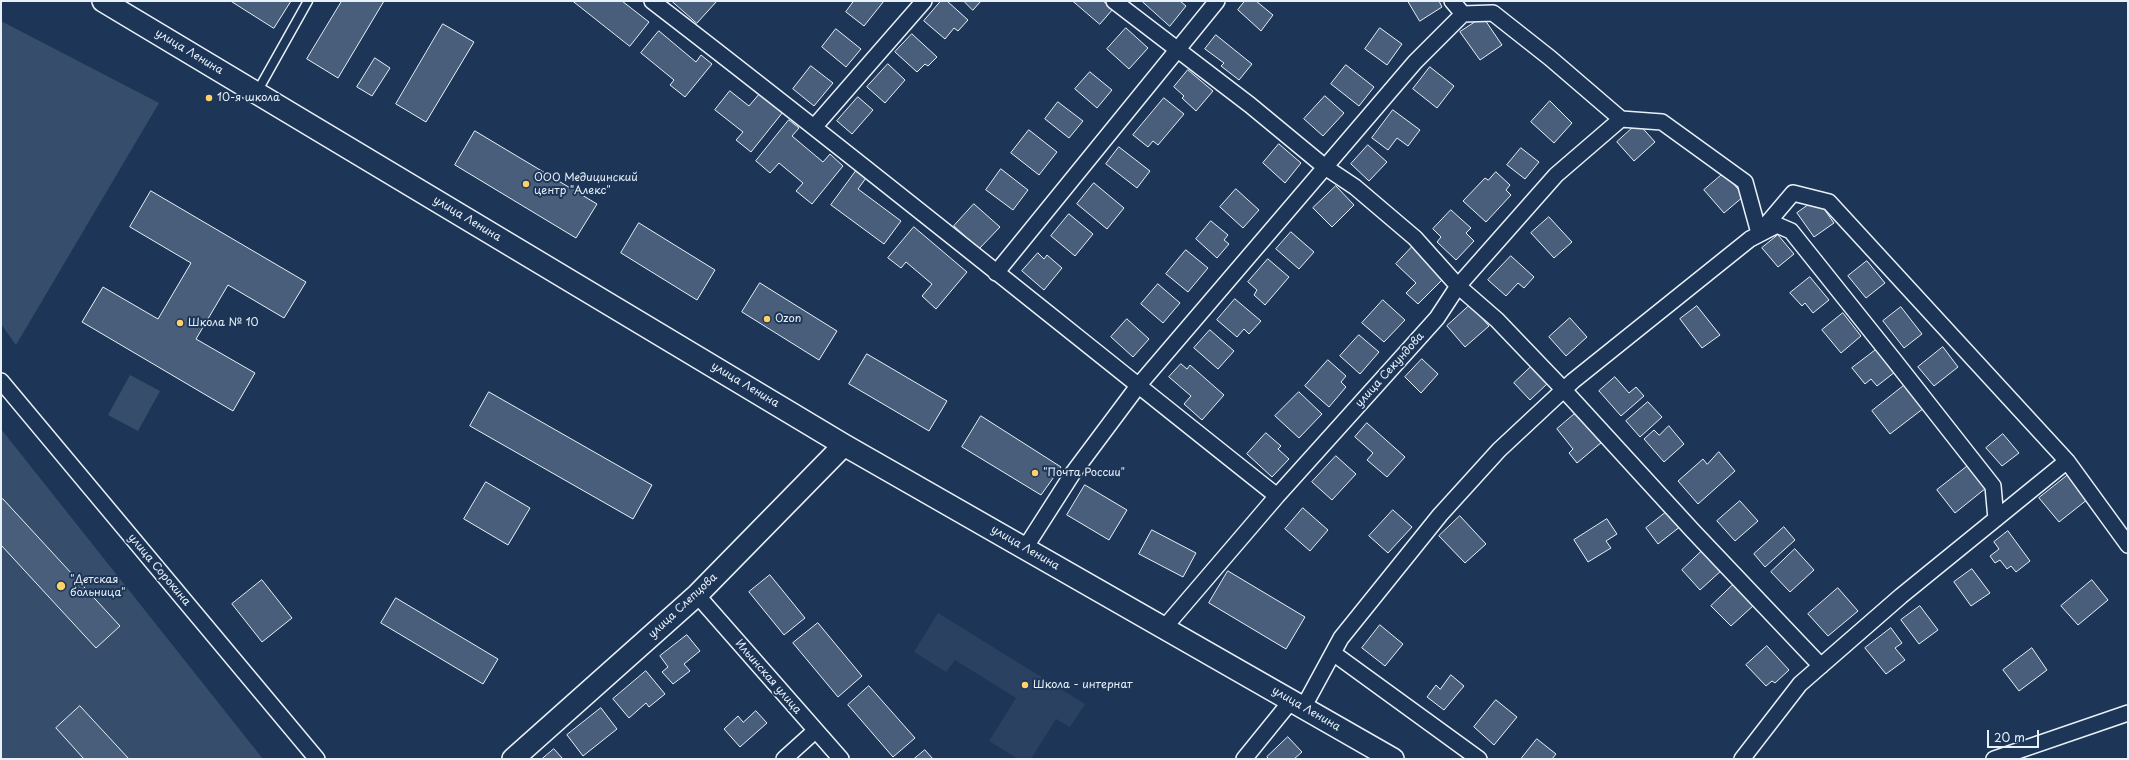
<!DOCTYPE html>
<meta charset="utf-8">
<style>
body{margin:0}
#map{position:relative;width:2129px;height:760px;overflow:hidden;background:#1d3557;font-family:"Playpen Sans",sans-serif}
canvas{display:block}
.frame{position:absolute;inset:0;border:2px solid #e8f1f8;pointer-events:none}
.scale{position:absolute;left:1987px;top:730px;width:52px;height:18px;box-sizing:border-box;border:2px solid #e8f1f8;border-top:0;padding-left:5px;font-size:12px;line-height:14px;white-space:nowrap;color:#e8f1f8;-webkit-text-stroke:3px #1d3557;paint-order:stroke}
</style>
<div id="map">
<canvas width="2129" height="760"></canvas>
<div class="frame"></div>
<div class="scale">20 m</div>
</div>
<script>
const context = document.querySelector('canvas').getContext('2d');
context.lineJoin = 'round';
function fillPath(path, color) {
  context.fillStyle = color;
  context.fill(path, 'evenodd');
}
function strokePath(path, color, width, dash) {
  context.strokeStyle = color;
  context.lineWidth = width;
  context.lineCap = dash ? 'butt' : 'round';
  context.setLineDash(dash || []);
  context.stroke(path);
}
function drawText(font, color, halo, rows, align = 'center') {
  context.font = font + ' "Playpen Sans",sans-serif';
  context.lineWidth = 4;
  context.setLineDash([]);
  context.textBaseline = 'middle';
  context.strokeStyle = halo;
  context.fillStyle = color;
  for (const [text, x, y, turn = 0] of rows) {
    context.save();
    context.translate(x, y);
    context.rotate((+turn || 0) * Math.PI / 180);
    context.textAlign = isNaN(turn) ? turn : align;
    if (halo) context.strokeText(text, 0, 0);
    context.fillText(text, 0, 0);
    context.restore();
  }
}
const built = new Path2D(`
 M938 613 1085 704 1070 727 1056 719 1031 759H1018L989 741 1016 698 955 660 946 672 914 652Z`);
const green = new Path2D(`
 M1 21 159 103 16 345 1 324Z
 M130 375 160 391 138 431 108 415Z
 M1 429 263 759H1Z`);
const building = new Path2D(`
 M231 1H291L274 28Z
 M342 1H384L338 78 307 59Z
 M573 1H622L649 22 630 46Z
 M672 1H717L697 23Z
 M854 1H884L864 26 846 12Z
 M941 1H947L968 20 958 31 954 28 945 39 924 21Z
 M964 1H981L973 10Z
 M1073 1H1103L1113 9 1100 24Z
 M1142 1H1180L1186 6 1170 26Z
 M1245 1H1256L1273 15 1261 31 1238 10Z
 M1408 1H1439L1442 7 1420 21Z
 M1483 17 1502 45 1480 60 1460 32Z
 M443 24 474 42 426 122 396 104Z
 M1126 28 1148 48 1129 69 1107 49Z
 M1380 28 1402 44 1387 65 1365 49Z
 M836 29 861 49 846 67 822 47Z
 M659 31 696 62 701 55 712 64 685 97 670 85 674 80 641 53Z
 M912 34 937 57 928 66 925 64 917 72 895 52Z
 M1216 35 1252 64 1239 80 1221 66 1224 63 1205 49Z
 M375 58 390 68 372 96 357 87Z
 M888 64 905 80 885 103 867 87Z
 M1346 65 1374 87 1359 106 1331 84Z
 M811 66 833 83 814 106 793 89Z
 M1430 67 1454 86 1437 108 1413 89Z
 M1188 70 1213 91 1196 111 1182 98 1184 96 1174 87Z
 M1090 72 1112 90 1097 108 1075 89Z
 M730 91 749 106 760 93 783 112 751 152 736 140 743 132 715 110Z
 M1325 96 1344 113 1323 136 1304 119Z
 M858 97 873 110 852 134 837 121Z
 M1164 98 1184 114 1158 145 1153 141 1148 147 1133 135Z
 M1550 101 1572 123 1554 143 1531 122Z
 M1058 102 1083 121 1069 138 1045 119Z
 M1393 110 1420 130 1408 146 1397 138 1388 150 1372 138Z
 M789 120 799 128 792 136 823 162 830 154 843 166 812 204 796 191 803 183 779 163 770 173 756 161Z
 M1638 123 1655 142 1634 161 1617 142Z
 M1029 130 1057 152 1039 175 1011 153Z
 M475 131 597 204 576 238 455 165Z
 M1279 144 1301 163 1285 183 1263 163Z
 M1368 145 1387 162 1369 181 1351 164Z
 M1119 147 1150 171 1137 188 1106 164Z
 M1521 148 1539 162 1525 179 1507 165Z
 M1001 169 1028 190 1013 210 986 190Z
 M856 171 866 178 858 189 901 221 884 244 831 205Z
 M1496 172 1510 185 1506 190 1511 195 1486 222 1463 201 1485 178 1488 180Z
 M1724 173 1744 196 1724 213 1704 190Z
 M1094 183 1124 208 1107 229 1077 204Z
 M1336 186 1354 205 1332 227 1313 208Z
 M1236 189 1259 210 1243 228 1220 207Z
 M151 191 306 282 284 318 228 285 196 339 255 373 233 411 82 322 103 287 158 319 191 263 130 227Z
 M1817 199 1834 223 1814 237 1797 213Z
 M974 204 1000 227 979 249 954 226Z
 M1451 210 1471 228 1466 233 1474 241 1456 260 1437 242 1441 237 1433 229Z
 M1069 214 1093 234 1075 256 1051 236Z
 M1549 217 1572 242 1554 258 1531 233Z
 M1211 221 1228 235 1224 240 1229 244 1217 258 1196 239Z
 M639 223 715 270 697 300 621 253Z
 M914 227 967 272 936 309 922 296 932 284 906 262 901 268 888 258Z
 M1291 232 1314 252 1299 269 1276 249Z
 M1778 235 1794 254 1778 267 1762 248Z
 M1412 247 1444 278 1418 304 1406 293 1416 283 1396 264Z
 M1186 250 1208 268 1188 292 1166 274Z
 M1038 253 1044 259 1047 255 1062 268 1044 290 1022 271Z
 M1511 256 1534 277 1524 288 1518 283 1506 296 1488 280Z
 M1268 259 1289 277 1265 305 1254 295 1257 290 1248 282Z
 M1867 261 1885 283 1866 298 1848 276Z
 M1810 277 1829 300 1813 313 1805 303 1802 306 1790 293Z
 M760 283 837 331 819 360 742 312Z
 M1158 284 1180 303 1163 323 1141 304Z
 M1235 299 1261 321 1249 334 1244 329 1237 337 1217 320Z
 M1383 300 1405 320 1384 342 1362 323Z
 M1470 305 1489 326 1465 347 1447 326Z
 M1697 306 1720 335 1702 348 1680 319Z
 M1901 307 1922 334 1904 348 1883 321Z
 M1843 313 1861 336 1841 353 1822 330Z
 M1570 318 1587 337 1566 356 1549 337Z
 M1127 319 1149 339 1133 357 1111 337Z
 M1210 330 1234 351 1218 369 1194 348Z
 M1359 335 1379 352 1360 374 1340 356Z
 M1943 347 1958 367 1934 386 1918 367Z
 M1877 349 1895 372 1877 386 1871 379 1865 384 1852 368Z
 M867 354 947 401 929 431 849 384Z
 M1422 359 1438 374 1421 393 1405 377Z
 M1328 360 1346 376 1341 382 1346 387 1329 407 1305 386Z
 M1181 364 1187 369 1190 365 1224 395 1202 420 1184 404 1191 396 1169 377Z
 M1532 366 1548 383 1530 400 1514 383Z
 M1615 377 1629 393 1636 387 1644 396 1621 416 1599 391Z
 M1906 384 1924 408 1890 434 1872 411Z
 M489 392 652 485 633 519 470 426Z
 M1299 392 1322 414 1299 438 1275 416Z
 M1648 402 1662 417 1640 437 1626 421Z
 M1577 412 1602 442 1577 463 1569 453 1573 449 1557 429Z
 M981 416 1061 467 1041 495 962 447Z
 M1367 423 1405 457 1387 477 1367 460 1373 453 1355 437Z
 M1669 426 1684 444 1664 462 1644 439 1654 430 1659 435Z
 M1266 433 1281 446 1278 449 1289 459 1272 477 1247 454Z
 M2003 434 2019 453 2002 466 1986 448Z
 M1719 452 1735 471 1698 504 1678 481 1703 459 1707 464Z
 M1336 456 1356 474 1332 500 1312 482Z
 M1969 465 1986 488 1955 513 1937 490Z
 M2068 475 2088 499 2059 522 2039 498Z
 M486 482 530 508 508 545 464 519Z
 M1085 485 1127 510 1109 540 1067 515Z
 M3 499 120 626 96 648 1 545V500Z
 M1740 501 1758 521 1735 541 1717 521Z
 M1303 508 1328 530 1310 551 1285 529Z
 M1393 510 1412 527 1388 553 1369 536Z
 M1669 510 1681 526 1658 544 1646 528Z
 M1460 516 1486 544 1465 563 1439 536Z
 M1607 519 1617 534 1606 541 1611 548 1588 562 1574 540Z
 M1784 527 1795 540 1765 567 1754 554Z
 M1152 530 1196 553 1183 577 1139 554Z
 M2008 531 2030 561 2016 572 2011 566 2007 569 2000 560 1995 563 1990 556 1999 549 1994 542Z
 M1704 549 1723 569 1700 590 1682 570Z
 M1795 549 1814 570 1790 592 1771 572Z
 M1972 569 1990 593 1971 606 1954 582Z
 M1228 571 1305 617 1286 649 1209 603Z
 M770 575 805 618 784 635 749 592Z
 M262 580 292 618 262 642 232 604Z
 M2092 580 2108 600 2078 625 2061 606Z
 M1734 584 1754 605 1731 626 1711 606Z
 M1838 588 1858 611 1828 636 1808 614Z
 M396 598 498 659 483 684 381 623Z
 M1920 606 1938 630 1919 644 1901 620Z
 M818 623 862 676 838 697 793 643Z
 M1380 625 1403 644 1385 666 1362 648Z
 M1891 628 1902 643 1895 648 1905 660 1886 674 1865 648Z
 M687 635 700 651 684 664 690 671 673 684 662 672 668 667 660 656Z
 M1767 646 1789 670 1775 683 1772 681 1766 686 1746 665Z
 M2032 648 2047 670 2019 691 2003 670Z
 M646 671 665 694 649 707 646 703 629 718 613 699Z
 M1451 675 1464 686 1444 710 1427 697 1436 685 1440 689Z
 M869 686 915 738 893 757 848 705Z
 M1496 700 1517 717 1494 745 1474 727Z
 M80 706 129 759H84L56 728Z
 M601 708 617 729 583 756 567 735Z
 M756 711 767 723 740 747 724 729 738 716 743 722Z
 M1288 737 1302 752 1294 759H1269L1267 757Z
 M1537 739 1556 754 1552 759H1521Z
 M554 749 563 759H542Z
 M925 750 933 759H914Z`);
const lane = new Path2D(`
 M257 92 308 1`);
const street = new Path2D(`
 M652 1C863 163 1069 331 1277 496
 M1114 1 1250 105 1325 167 1355 187 1415 238 1458 286 1497 320 1564 390 1693 531 1821 666
 M1452 1 1463 14 1493 13 1550 58 1621 119 1662 122 1745 182 1759 233 1793 193 1829 202 2067 461 2128 545
 M815 126 924 1
 M996 273 1217 1
 M1 381 317 759
 M1025 548 1073 473 1138 386 1415 62 1463 14
 M697 595 841 759
 M1164 628 1277 496 1437 318 1458 286 1556 175 1621 119
 M1333 653 1479 759
 M1303 708 1341 638 1440 515 1499 450 1573 381 1750 239 1777 225 1791 231 1894 360 1993 486 1996 519
 M784 759 815 731
 M1244 759 1291 701
 M1742 759 1800 684 1901 596 2067 461
 M1994 759 2128 713`);
const secondary = new Path2D(`
 M103 1 844 445 1393 759
 M513 759 697 595 844 445`);
const markers = [
 [209,98,4,"#ffd166"],
 [526,184,4,"#ffd166"],
 [767,319,4,"#ffd166"],
 [180,323,4,"#ffd166"],
 [1035,473,4,"#ffd166"],
 [61,586,5,"#ffd166"],
 [1025,685,4,"#ffd166"]
];
const streetNames = [
 ["улица Ленина",189,52,31],
 ["улица Ленина",467,219,31],
 ["улица Секундова",1390,370,-48],
 ["улица Ленина",745,385,31],
 ["улица Ленина",1025,548,30],
 ["улица Сорокина",159,570,50],
 ["улица Слепцова",683,606,-43],
 ["Ильинская улица",768,677,49],
 ["улица Ленина",1306,709,30]
];
const poiNames = [
 ["10-я школа",217,98],
 ["ООО Медицинский",534,178],
 ["центр \"Алекс\"",534,191],
 ["Ozon",775,319],
 ["Школа № 10",188,323],
 ["\"Почта России\"",1043,473],
 ["\"Детская",70,580],
 ["больница\"",70,593],
 ["Школа - интернат",1033,685]
];
fillPath(built, '#2a4162');
fillPath(green, '#374d6c');
fillPath(building, '#495e7a');
strokePath(building, '#e8f1f8', 1);
strokePath(lane, '#e8f1f8', 11);
strokePath(street, '#e8f1f8', 18);
strokePath(secondary, '#e8f1f8', 24);
strokePath(lane, '#1d3557', 8);
strokePath(street, '#1d3557', 15);
strokePath(secondary, '#1d3557', 21);
for (const [x, y, r, color] of markers) {
  const dot = new Path2D();
  dot.arc(x, y, r, 0, 2 * Math.PI);
  context.fillStyle = color;
  context.fill(dot);
  strokePath(dot, '#1d3557', 1.5);
}
drawText('11px', '#e8f1f8', '#1d3557', streetNames);
drawText('11px', '#e8f1f8', '#1d3557', poiNames, 'left');
</script>
